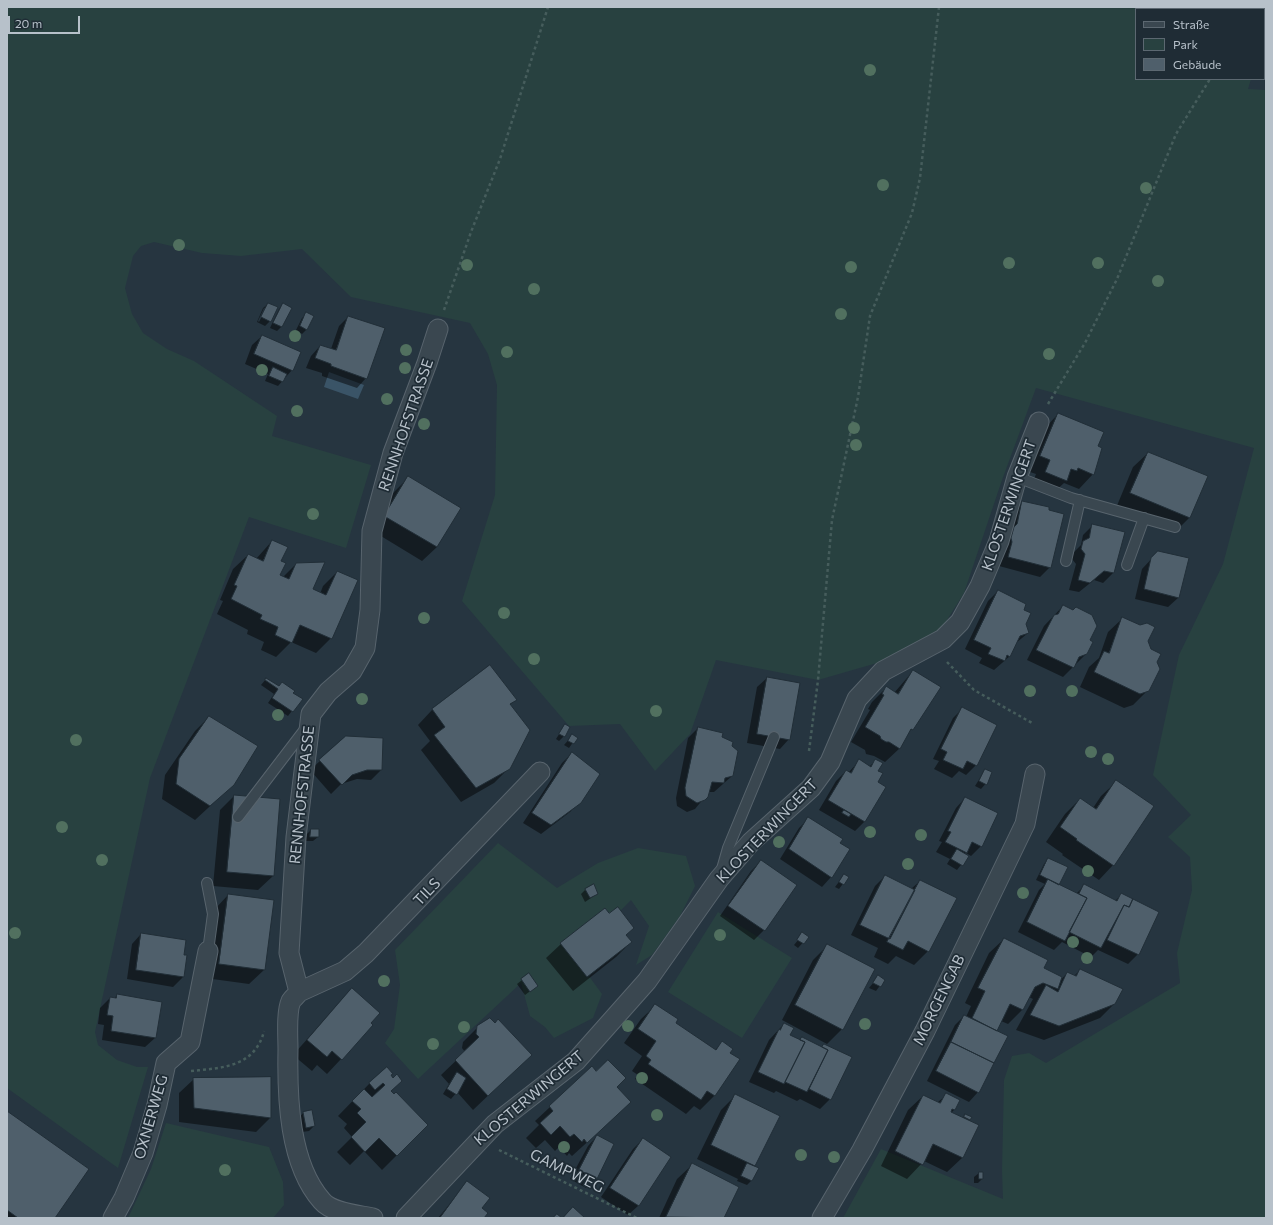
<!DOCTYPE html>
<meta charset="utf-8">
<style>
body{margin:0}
#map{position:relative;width:1273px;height:1225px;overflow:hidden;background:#263540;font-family:Commissioner,sans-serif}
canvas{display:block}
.frame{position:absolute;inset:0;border:8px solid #b7c1ca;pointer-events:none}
.legend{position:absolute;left:1135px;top:8px;width:130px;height:72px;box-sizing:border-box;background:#1f2c35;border:1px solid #5c6871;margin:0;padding:5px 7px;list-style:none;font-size:12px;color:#b7c1ca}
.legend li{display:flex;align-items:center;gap:8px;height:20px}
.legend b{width:20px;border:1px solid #5c6871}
.scale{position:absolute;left:8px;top:16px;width:72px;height:18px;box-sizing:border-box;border:2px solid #b7c1ca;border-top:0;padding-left:5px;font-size:12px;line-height:14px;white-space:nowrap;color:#b7c1ca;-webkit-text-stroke:3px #1f2c35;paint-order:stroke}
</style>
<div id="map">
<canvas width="1273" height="1225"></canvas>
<div class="frame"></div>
<ul class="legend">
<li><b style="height:5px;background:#3a4750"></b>Straße</li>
<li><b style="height:11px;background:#284140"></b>Park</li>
<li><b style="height:11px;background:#4f5f6b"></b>Gebäude</li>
</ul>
<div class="scale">20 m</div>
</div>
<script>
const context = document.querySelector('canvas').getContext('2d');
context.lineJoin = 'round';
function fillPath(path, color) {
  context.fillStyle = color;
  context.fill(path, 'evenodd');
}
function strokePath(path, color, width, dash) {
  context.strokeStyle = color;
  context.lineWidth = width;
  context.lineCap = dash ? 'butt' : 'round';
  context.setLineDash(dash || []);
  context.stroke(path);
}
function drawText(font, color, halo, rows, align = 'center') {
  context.font = font + ' Commissioner,sans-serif';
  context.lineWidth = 3.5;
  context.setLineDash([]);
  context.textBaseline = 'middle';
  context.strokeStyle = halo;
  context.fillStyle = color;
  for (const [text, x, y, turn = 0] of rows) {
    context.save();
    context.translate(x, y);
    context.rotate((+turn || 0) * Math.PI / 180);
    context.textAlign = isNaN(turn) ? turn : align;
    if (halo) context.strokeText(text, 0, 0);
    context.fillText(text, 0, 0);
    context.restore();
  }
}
const green = new Path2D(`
 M7 7H1266V28L1264 35V9H1136V79H1251L1248 89 1266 90V1218H843L881 1149 1003 1199 1002 1171 1004 1080 1012 1056 1029 1053 1046 1063 1180 983 1177 953 1192 890 1190 857 1168 837 1191 815 1153 775 1179 655 1223 564 1254 448 1036 388 1002 480 964 593 940 631 884 661 818 680 716 660 690 734 655 771 620 724 569 726 462 601 495 495 497 385 488 354 470 323 351 297 302 249 241 256 202 253 154 242 141 246 133 256 125 288 132 314 143 333 167 349 194 361 277 416 272 436 371 465 346 548 249 517 150 778 95 1032 98 1045 117 1060 137 1067H148L118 1168 7 1088Z
 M498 843 557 888 598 863 638 848 686 856 695 886 680 916 652 955 636 965 649 926 631 900 575 957 602 994 593 1018 554 1038 545 1027 530 1016 521 983 418 1079 385 1043 394 1029 400 985 395 950Z
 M718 912 792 958 742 1038 668 992Z
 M166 1123 269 1147 283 1182 284 1205 273 1218H128L151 1169Z`);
const water = new Path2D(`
 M329 372 364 385 358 399 324 387Z`);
const shadow = new Path2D(`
 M1266 31V70L1264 69V33Z
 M268 304 270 321 265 326 257 322 263 308ZM264 308H266L259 322 258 321Z
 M283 305 282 326 277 331 270 328 279 309Z
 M307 314V329L302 334 296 330 302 318Z
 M348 317 366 378 357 388 322 376V373L306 368 311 356 320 346 331 349 339 326Z
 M262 336 292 370 278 386 265 381 268 374 245 364 252 345Z
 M1058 414 1097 447 1093 474 1079 489 1064 483 1051 495 1031 487 1036 474 1027 471 1044 429Z
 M1148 453 1206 477 1189 518 1175 532 1116 508 1133 467Z
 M408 478 460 508 437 547 422 561 371 530 394 492Z
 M1023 502 1048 511 1050 567 1040 577 999 566 1013 512Z
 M1093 525 1123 533 1113 573 1103 583 1094 580 1079 592 1069 590 1076 564 1072 559 1074 552 1081 545 1083 535Z
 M272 541 280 562 279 576 283 577 296 564 312 590 320 594 323 586 337 572 331 638 316 653 291 642 276 657 261 650 264 642 247 634 248 630 217 614 223 601 220 600 233 569 248 555 256 559Z
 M1162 552 1188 558 1178 598 1168 607 1135 599 1142 569 1156 554Z
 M998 591 1022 610 1028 633 1016 643 1010 656 994 670 979 663 982 658 965 649 988 601Z
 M1063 606 1073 611 1088 640 1086 654 1063 677 1027 660 1044 626Z
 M1123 618 1147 641 1156 662 1148 690 1133 705 1124 708 1080 687 1089 667 1099 658 1108 632Z
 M490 667 515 700 510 705 509 768 494 783 461 802 421 750 430 741 418 725 432 710Z
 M913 671 912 729 906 735 900 748 885 762 874 756 866 754 865 750 851 742 870 710 868 709 872 702 886 688 894 693Z
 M767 678 789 739 780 749 747 743 757 687Z
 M266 679 301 699 288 716 268 703 274 694 261 685Z
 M962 709 996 726 976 765 966 775 959 771 952 778 934 769 939 761 933 759 953 718Z
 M209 717 233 785 195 820 162 799 165 775 195 731Z
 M565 725 564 736 559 741 556 739Z
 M698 728 721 738 732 776 714 792H709L695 809 687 812 677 806 676 798 688 738Z
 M572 736 576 738 569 748 564 745Z
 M382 738 381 770 371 780 357 779 341 784 331 794 310 770 320 761Z
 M572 753 580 802 570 812 541 834 523 823 562 763Z
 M876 760V783L865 821 855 831 819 810 836 781 846 771 848 773 859 761 869 767Z
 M985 770 988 781 981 789 975 786Z
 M1116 782 1113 865 1099 880 1062 855 1063 854 1046 842 1065 814 1080 799 1093 808 1101 796Z
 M234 796 273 876 258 890 213 886 220 810Z
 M965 798 981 846 971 856 966 853 964 855 967 857 957 870 947 864 950 859 936 852 942 842 939 841 956 808Z
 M809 818 839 843 831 877 822 887 780 859 799 828Z
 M311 830 318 837 313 841H306L307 834Z
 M1048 859 1058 885 1076 894 1084 886 1115 901 1121 895 1138 954 1128 964 1098 950 1091 957 1062 942 1054 950 1018 932 1039 890 1045 884 1036 880 1044 864Z
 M761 861 795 885 764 930 754 940 720 916 751 871Z
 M844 875 848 877 839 889 835 887Z
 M885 876 911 889 920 881 928 951 914 965 896 956 888 964 874 957 878 948 851 935 875 886Z
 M586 889 597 894 585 902 581 894Z
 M228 895 264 970 249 984 205 978 214 910Z
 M609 915 633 928 625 936 631 942 616 957 573 991 546 958 561 944Z
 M141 934 186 956 183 977 173 987 127 979 132 944Z
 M803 934 808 937 798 948 794 945Z
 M1004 939 1060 981 1067 973 1074 976 1080 970 1115 1003 1100 1018 1044 1040 1016 1030 1033 999 1029 997 1022 1010 1008 1024 1001 1021 996 1030 978 1092 969 1102 927 1081 955 1025 964 1016 966 1017 971 1006 965 1003 989 953Z
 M827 946 842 1029 827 1044 782 1020 813 960Z
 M878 977 884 980 876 991 869 988Z
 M522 980 537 986 525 995 517 984Z
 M352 989 341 1059 327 1074 317 1065 312 1071 293 1055Z
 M117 995 155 1038 145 1047 102 1040 104 1025 98 1024 100 1008 110 998 114 999Z
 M656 1005 675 1023 715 1050 722 1043 729 1053 739 1060 714 1096 700 1110 694 1106 686 1114 635 1079 638 1075 632 1071 642 1056 624 1043 641 1019Z
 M784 1024 789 1035 799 1040 802 1038 822 1048 850 1058 830 1099 820 1109 800 1099 797 1101 776 1091 774 1093 749 1082 769 1040Z
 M478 1027 516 1069 473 1110 457 1092 451 1099 443 1094 449 1084 441 1075 465 1052 462 1048 463 1042Z
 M592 1068 616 1087 615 1117 572 1156 569 1153 567 1156 559 1147 555 1151 545 1140 536 1148 526 1138 539 1125 535 1121Z
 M390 1075V1092L427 1125 382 1170 364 1151 350 1165 337 1152 352 1137 344 1128 347 1124 338 1116 370 1083Z
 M194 1079 270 1118 256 1132 179 1122V1093Z
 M946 1095 954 1110 951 1113 962 1118 966 1115 969 1120 968 1121 978 1126 962 1158 947 1172 924 1161 907 1179 881 1166 908 1110 923 1096 937 1103Z
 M735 1096 754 1166 753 1167 757 1169 751 1181 747 1185 737 1181 738 1179 697 1159 721 1110Z
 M7 1113 53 1218H7Z
 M303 1113 314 1126 309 1131 302 1132 299 1118Z
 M597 1136 596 1178 586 1188 570 1179 588 1146Z
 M643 1139 670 1157 638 1206 628 1215 601 1197 633 1149Z
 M692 1165 738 1187 723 1218H659L677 1179Z
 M979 1173H982V1179L978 1183H974V1177Z
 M467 1183 481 1208 483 1218H438Z`);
const building = new Path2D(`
 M1264 38H1266V58L1264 57Z
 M268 303 278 307 271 322 261 317Z
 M283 303 292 308 282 327 273 323Z
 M306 312 314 316 307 330 300 326Z
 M348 316 385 328 367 379 331 366V364L315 358 320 345 336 350Z
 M262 335 301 352 293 371 254 354Z
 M273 367 287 374 283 382 269 376Z
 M1058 413 1104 432 1098 446 1102 448 1094 475 1078 468 1077 471 1071 469 1067 481 1045 472 1050 460 1040 456Z
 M1148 452 1208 476 1190 518 1130 493Z
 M408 476 461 508 437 547 384 516Z
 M1022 501 1049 507V510L1064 514 1051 568 1008 557 1012 542 1011 538 1014 527 1017 524Z
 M1092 524 1125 532 1114 573 1104 571 1090 583 1078 580 1085 554 1081 549 1083 541 1089 538Z
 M272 540 288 547 281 561 286 563 280 575 289 579 296 563 325 562 313 589 326 595 337 571 358 580 332 639 300 625 292 643 275 635 278 627 260 619 262 615 231 599 237 586 234 585 248 554 263 561Z
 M1158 551 1189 558 1179 598 1144 589 1151 558Z
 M998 590 1026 604 1024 610 1031 613 1026 624 1029 633 1020 636 1010 657 1007 655 1005 661 988 654 991 648 974 640Z
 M1063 605 1073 610 1076 607 1092 615 1097 626 1090 640 1093 642 1087 654 1079 657 1074 668 1036 650 1054 615 1058 614Z
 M1122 617 1140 625 1147 623 1155 627 1148 641 1151 649 1161 654 1157 662 1160 669 1149 691 1140 694 1094 672 1104 651 1109 653Z
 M490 665 517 700 510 704 530 730 510 769 476 788 434 735 445 727 432 709Z
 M913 670 941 687 913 730 911 729 900 749 889 742H886L881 739 880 736 865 727 884 695 882 694 886 686 898 694Z
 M767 677 800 683 790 740 757 734Z
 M266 678 279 686 282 682 295 691 293 693 303 699 293 712 272 698 278 689 265 680Z
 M962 707 997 725 977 766 967 761 963 769 943 760 947 752 941 749Z
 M209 716 258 746 234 785 210 806 176 784 179 759Z
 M565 724 570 727 565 737 559 734Z
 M698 727 723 733 722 737 733 742 732 746 738 751 733 776 725 778 724 783 712 782 708 797 705 800 697 803 686 796 685 788Z
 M572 734 578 738 574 744 568 741Z
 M346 736 383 738 382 770H367L352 775 342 785 319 760Z
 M572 752 600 774 581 803 551 825 532 813Z
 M859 759 871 767 875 759 883 763 878 771 883 773 878 782 886 787 865 822 828 800 846 770 851 773Z
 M985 769 992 772 987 785 979 781Z
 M1116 780 1154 806 1114 866 1076 840 1077 839 1060 827 1080 798 1096 809Z
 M234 795 280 799 274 876 227 872Z
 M965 797 998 813 982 847 972 842 967 853 945 842 951 832 948 831Z
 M844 810 851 814 849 817 842 813Z
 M808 817 843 839 840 843 850 849 832 878 789 849Z
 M311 829H319V837H310Z
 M957 849 969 856 963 866 951 859Z
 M1048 858 1068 867 1059 885 1040 875Z
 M761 860 797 885 765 931 728 906Z
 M844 874 849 877 844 885 839 882Z
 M885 875 915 890 890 939 860 925Z
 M1048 879 1087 898 1065 941 1027 922Z
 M920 880 957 898 929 952 908 941 903 950 887 942Z
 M594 884 598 894 590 898 585 889Z
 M1084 884 1117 901 1121 893 1133 899 1129 907 1124 905 1101 948 1069 932 1087 898 1079 894Z
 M228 894 274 900 265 970 219 964Z
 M1133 899 1159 912 1139 955 1107 940 1124 905 1129 907Z
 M618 907 634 928 626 935 632 942 587 977 560 943 605 908 609 913Z
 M802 932 809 937 804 944 797 940Z
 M141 933 186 940 184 955H187L184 977 136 970Z
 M1004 938 1048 960 1044 968 1062 977 1058 989 1043 983 1035 987 1023 1010 1010 1004 997 1031 972 1018 985 991 978 988Z
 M827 944 875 969 843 1030 795 1005Z
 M1080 969 1123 989 1115 1004 1059 1026 1030 1015 1046 985 1058 992 1067 972 1076 976Z
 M529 973 538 986 530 992 521 979Z
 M878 975 885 980 881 987 873 983Z
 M352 988 380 1013 371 1023 373 1025 342 1060 332 1051 327 1057 307 1040Z
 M117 994 162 1002 156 1038 111 1031 113 1016 107 1015 110 997 116 998Z
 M655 1004 678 1019 676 1023 716 1050 722 1041 733 1049 730 1053 740 1059 715 1096 707 1091 701 1100 648 1064 651 1060 646 1056 656 1041 638 1029Z
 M964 1015 1008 1036 994 1063 951 1042Z
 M490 1018 495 1023 498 1019 532 1055 488 1096 455 1060 479 1037 476 1034 477 1026Z
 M784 1023 794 1028 790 1035 805 1042 784 1084 758 1072 779 1029 780 1030Z
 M802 1037 828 1050 807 1092 785 1082 805 1042 800 1040Z
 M951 1042 994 1063 979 1093 936 1071Z
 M824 1044 852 1057 831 1100 809 1089 828 1050 822 1047Z
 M608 1060 626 1078 617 1087 631 1102 587 1143 584 1139 582 1142 574 1134 570 1137 560 1126 551 1135 540 1123 553 1111 549 1106 592 1066 596 1071Z
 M387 1067 393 1074 391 1075 393 1078 397 1074 402 1081 391 1091 394 1094 396 1092 428 1125 397 1156 379 1138 365 1152 351 1137 366 1122 357 1113 361 1109 352 1101 364 1089 372 1097 385 1085 383 1083 375 1090 369 1083Z
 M457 1072 466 1078 457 1095 447 1089Z
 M271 1077V1118L194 1108 193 1078Z
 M946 1093 960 1100 955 1110 952 1109 951 1112 979 1125 963 1158 933 1144 923 1165 895 1151 923 1095 940 1103Z
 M735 1094 780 1116 755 1166 711 1145Z
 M312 1110 315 1126 306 1128 303 1112Z
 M7 1111 89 1169 55 1218H18L7 1210Z
 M965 1114 972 1117 970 1120 964 1117Z
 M597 1135 614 1144 597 1179 579 1170Z
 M643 1138 671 1157 639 1206 610 1188Z
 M692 1163 739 1187 724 1218 666 1217Z
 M747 1163 759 1168 752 1181 741 1176Z
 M979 1172H983V1179H979Z
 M467 1181 490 1198 482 1208 488 1213 484 1218H440Z
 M573 1207 585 1218H563Z
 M557 1214 562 1218H553Z`);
const path = new Path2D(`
 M444 310 471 232 500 159 548 7
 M1048 404 1085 343 1117 279 1176 134 1210 79
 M947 662 974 690 1032 723
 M809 751 818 680 832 520 858 397 870 316 912 213 920 178 939 7
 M191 1071C222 1068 255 1067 264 1031
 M499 1150 637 1218`);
const lane = new Path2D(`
 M1017 477 1071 498 1175 527
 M1066 561 1080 500
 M1127 565 1144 518
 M238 817 306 728
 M722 869 728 848 774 737
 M207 883 213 914 208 951`);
const street = new Path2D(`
 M1264 14 1266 12
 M299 992 345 971 366 953 540 772
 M113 1218 124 1198 143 1153 157 1105 166 1063 190 1042 208 951
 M373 1218C359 1215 332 1213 322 1201 289 1164 287 1097 288 1050 288 1037 286 1012 291 1001 293 998 297 995 299 992L289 953 296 837 311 714 328 692 352 671 365 648 370 610 372 531 393 453 427 363 438 329
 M406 1218 495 1124 576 1061 647 981 719 879 751 842 811 788 830 762 857 699 883 671 943 639 960 622 980 586 999 541 1017 477 1039 422
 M822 1218 862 1150 925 1031 1025 824 1035 774`);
const trees = [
 [870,70],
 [883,185],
 [1146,188],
 [179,245],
 [1009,263],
 [1098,263],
 [467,265],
 [851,267],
 [1158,281],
 [534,289],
 [841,314],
 [295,336],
 [406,350],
 [507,352],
 [1049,354],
 [405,368],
 [262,370],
 [387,399],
 [297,411],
 [424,424],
 [854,428],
 [856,445],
 [313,514],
 [504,613],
 [424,618],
 [534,659],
 [1030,691],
 [1072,691],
 [362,699],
 [656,711],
 [278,715],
 [76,740],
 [1091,752],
 [1108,759],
 [62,827],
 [870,832],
 [921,835],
 [779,842],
 [102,860],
 [908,864],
 [1088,871],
 [1023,893],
 [15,933],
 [720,935],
 [1073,942],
 [1087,958],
 [384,981],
 [865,1024],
 [628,1026],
 [464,1027],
 [433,1044],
 [642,1078],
 [657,1115],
 [564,1147],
 [801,1155],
 [834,1157],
 [225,1170]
];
const streetNames = [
 ["RENNHOFSTRASSE",406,425,-71],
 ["KLOSTERWINGERT",1009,505,-71],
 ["RENNHOFSTRASSE",302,795,-84],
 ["KLOSTERWINGERT",767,831,-46],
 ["TILS",427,892,-46],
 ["MORGENGAB",939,1000,-64],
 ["KLOSTERWINGERT",529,1098,-40],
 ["OXNERWEG",151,1117,-74],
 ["GAMPWEG",567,1171,26]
];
fillPath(green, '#284140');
fillPath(water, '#3a5467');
fillPath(shadow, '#0007');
fillPath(building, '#4f5f6b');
strokePath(building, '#212e37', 1);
strokePath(lane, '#58646d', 12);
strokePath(street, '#58646d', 21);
strokePath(path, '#465d5c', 2.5, [3, 3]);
strokePath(lane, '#3a4750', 10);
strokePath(street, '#3a4750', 19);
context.fillStyle = '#51705f';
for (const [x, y] of trees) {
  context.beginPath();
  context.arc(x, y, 6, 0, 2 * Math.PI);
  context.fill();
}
drawText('15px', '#b7c1ca', '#1f2c35', streetNames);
</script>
